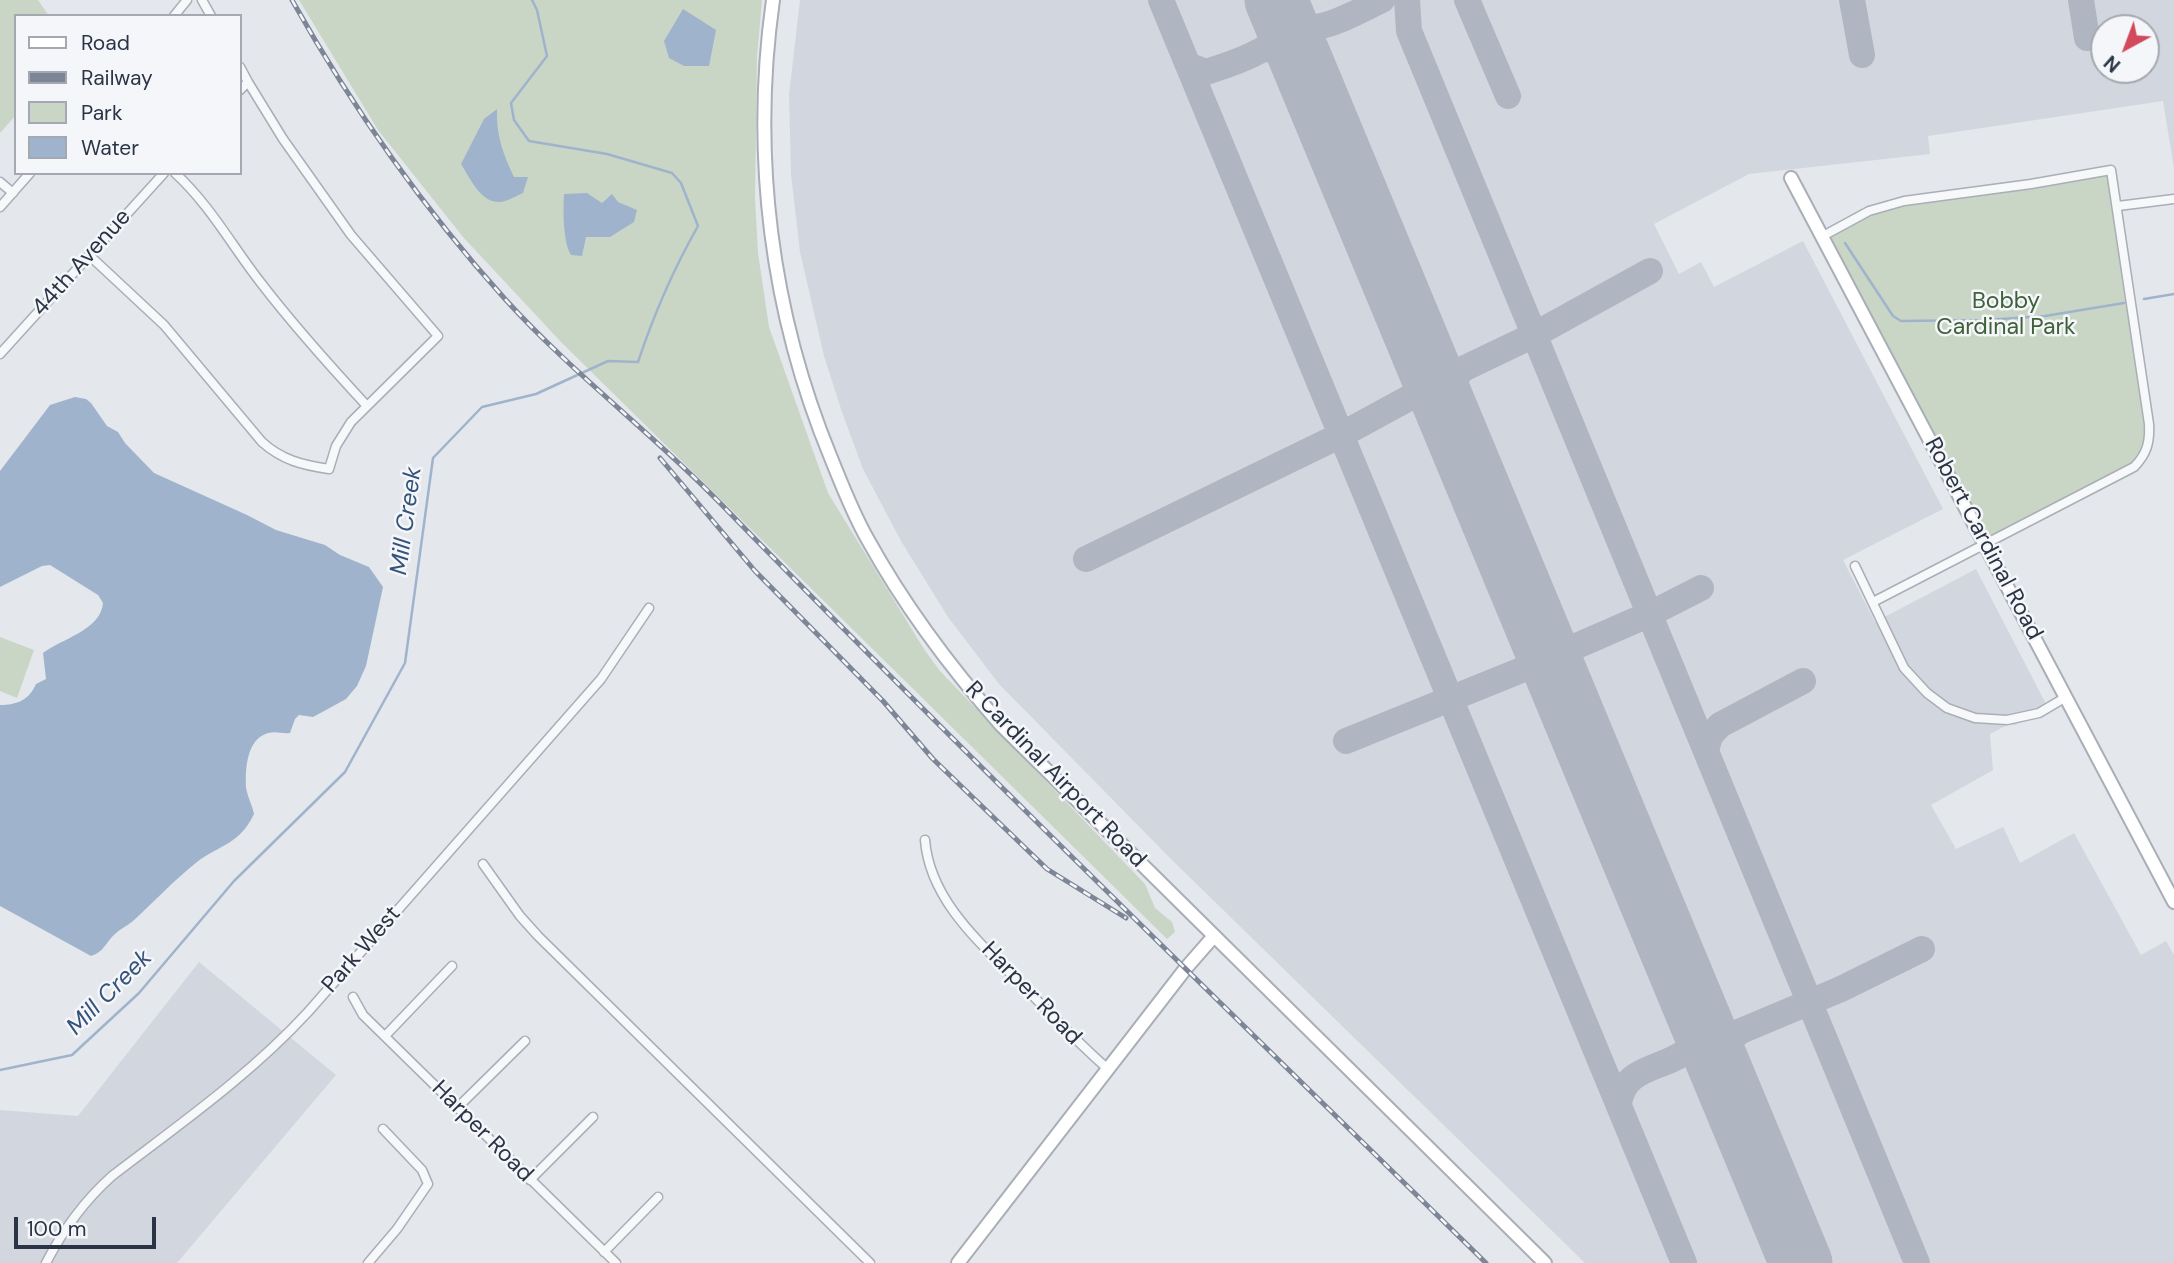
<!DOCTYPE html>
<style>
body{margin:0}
#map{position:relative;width:2174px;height:1263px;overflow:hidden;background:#e4e7ec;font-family:"DM Sans",sans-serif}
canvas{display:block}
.legend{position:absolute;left:14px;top:14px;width:228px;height:161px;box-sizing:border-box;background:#f4f6f9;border:2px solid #a4a8b1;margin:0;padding:9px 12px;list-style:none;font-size:21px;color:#2b3445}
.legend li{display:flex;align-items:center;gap:14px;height:35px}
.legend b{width:35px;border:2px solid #a4a8b1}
.north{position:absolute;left:2090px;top:14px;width:70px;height:70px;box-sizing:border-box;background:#f4f6f9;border:2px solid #a4a8b1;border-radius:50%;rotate:221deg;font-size:19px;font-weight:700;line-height:28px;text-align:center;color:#2b3445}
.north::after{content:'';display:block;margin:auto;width:24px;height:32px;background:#d1495b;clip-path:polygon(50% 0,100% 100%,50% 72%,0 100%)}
.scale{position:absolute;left:14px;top:1217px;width:142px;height:32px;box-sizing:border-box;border:4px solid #2b3445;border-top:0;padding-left:9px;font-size:21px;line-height:24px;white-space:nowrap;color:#2b3445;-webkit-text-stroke:5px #f4f6f9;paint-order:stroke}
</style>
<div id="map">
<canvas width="2174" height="1263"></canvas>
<ul class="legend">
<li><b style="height:9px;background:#fff"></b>Road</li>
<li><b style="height:9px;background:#7d8696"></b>Railway</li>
<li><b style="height:19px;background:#c9d6c5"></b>Park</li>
<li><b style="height:19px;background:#9fb4cc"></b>Water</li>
</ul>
<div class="north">N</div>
<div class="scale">100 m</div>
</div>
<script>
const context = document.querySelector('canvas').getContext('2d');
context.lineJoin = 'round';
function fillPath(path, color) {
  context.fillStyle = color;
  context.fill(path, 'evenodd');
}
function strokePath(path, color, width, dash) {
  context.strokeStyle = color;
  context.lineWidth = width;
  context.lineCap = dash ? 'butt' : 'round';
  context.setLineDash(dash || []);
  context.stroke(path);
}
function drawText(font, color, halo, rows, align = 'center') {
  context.font = font + ' "DM Sans",sans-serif';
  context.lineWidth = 5;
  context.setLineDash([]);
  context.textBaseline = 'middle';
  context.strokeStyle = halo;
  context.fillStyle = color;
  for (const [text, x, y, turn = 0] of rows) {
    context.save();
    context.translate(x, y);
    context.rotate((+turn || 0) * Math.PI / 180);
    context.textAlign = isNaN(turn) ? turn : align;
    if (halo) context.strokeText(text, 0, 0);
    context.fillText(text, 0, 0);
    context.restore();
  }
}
const built = new Path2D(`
 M800 0H2174V168L2163 101 1928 136 1930 154 1749 174 1654 224 1679 274 1701 262 1714 287 1803 241 1943 509 1843 560 1875 622 1976 569 2046 704 2048 711 2015 725H2007L1990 734 1993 770 1931 805 1956 849 2003 827 2020 863 2074 833 2141 955 2166 941 2174 955V1263H1585L1172 860 999 684 948 617 901 541 863 469 842 412 824 356 800 252 791 174 789 95ZM2104 28H2146V70H2104Z
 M199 962 336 1075 177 1263H0V1110L78 1116Z`);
const green = new Path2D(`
 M0 0H38L49 16H16V115L0 133Z
 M299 0H762L757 57 755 198 758 253 769 327 828 493 924 649 940 671 1145 884 1155 908 1172 922 1175 932 1167 939 561 342 463 237 378 130Z
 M2111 170 2149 424 2142 459 1985 543 1823 236 1887 205Z
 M0 637 34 650 17 698 0 691Z`);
const water = new Path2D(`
 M683 9 716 30 709 66H684L669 58 664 41Z
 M497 109C496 135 503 154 514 177H528L523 193C516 196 508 201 501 202 481 204 470 178 461 164L484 119Z
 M587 193 602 203 612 194 618 202 637 210 634 222 610 237H586L582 256 571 255C563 242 563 210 564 194Z
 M75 397 86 399 91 403 107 426 118 432 125 443 154 473 247 515 276 530 325 545 340 555 369 567 383 587 366 666 357 686 346 699 326 710 313 717 299 715 295 719 290 733C283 734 276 731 268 733 247 739 245 768 246 787 247 796 252 804 254 814 239 845 221 844 197 862 174 880 154 902 133 921 127 926 120 929 115 934 106 942 104 952 91 956L0 906V705C17 705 29 700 36 684L46 679 43 653C61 639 101 630 103 603L98 595 50 565 42 566 0 587V471L50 405Z`);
const stream = new Path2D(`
 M1845 243 1893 316 1901 321 1986 320 2045 316 2124 303
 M2144 299 2174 294
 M0 1070 72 1055 139 993 234 881 345 772 405 663 433 458 482 407 536 394 608 361 638 362C654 314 673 270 698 226L681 183 672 173 607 154 529 141 514 120 511 103 547 56 537 10 532 0`);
const taxiway = new Path2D(`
 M1161 0 1684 1263
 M1407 0 1409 31 1917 1263
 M1467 0 1508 96
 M1852 0 1862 55
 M2081 0 2087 38
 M1282 13C1287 19 1292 24 1300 26 1321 34 1362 9 1382 0
 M1262 50C1282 46 1292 52 1305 68
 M1188 65 1206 72C1225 66 1269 52 1279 35 1283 28 1283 21 1282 13
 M1449 415 1447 388 1463 369 1534 335 1650 271
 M1086 559 1341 435 1409 398C1424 386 1427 375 1424 356
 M1538 628C1550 643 1560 648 1579 645L1650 614 1701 588
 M1346 741 1524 669C1538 668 1549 673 1560 682
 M1706 751 1710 736 1720 725 1803 681
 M1721 1071C1720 1052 1724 1042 1741 1031L1841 989 1922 949
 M1619 1104C1625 1051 1702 1078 1699 1017`);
const runway = new Path2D(`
 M1276 0 1801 1263`);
const street = new Path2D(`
 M202 0 211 16
 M174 16 187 0
 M240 67 248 82 240 90
 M175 173C210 205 232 246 261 283 294 326 330 366 367 406
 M0 182 13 193
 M2118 206 2174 199
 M0 207 30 173
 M1823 236 1869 211 1904 201 2031 184 2111 170 2149 424C2150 442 2147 454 2134 467L1873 602
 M90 256 164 325 262 442C282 460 302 465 329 469L336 446 351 422 438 336 351 235 283 139 248 82
 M0 354 164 173
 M1855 566 1904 668 1927 693 1947 708 1975 718 2007 720 2039 713 2066 697
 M925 840C930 903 985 947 1026 989 1053 1016 1079 1044 1108 1069
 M483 864 520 916 538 936 870 1263
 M353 997 363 1015 616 1263
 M385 1036 452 966
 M457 1108 525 1041
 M530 1180 593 1117
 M604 1252 658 1197
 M46 1263C63 1230 84 1201 112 1176 180 1124 250 1075 308 1012L601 679 649 608
 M368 1263 397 1229 428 1184 422 1170 383 1129`);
const secondary = new Path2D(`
 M773 0C751 155 771 313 831 458 842 485 853 514 868 540 905 607 950 667 1001 725L1545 1263
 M1791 178 2174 902
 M958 1263 1186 968 1214 936`);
const rail = new Path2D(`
 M292 0C352 107 423 208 505 299 572 373 652 433 721 504 972 762 1230 1012 1486 1263
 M660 458 755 571 883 701 933 759 1047 869 1126 918`);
const streetNames = [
 ["44th Avenue",82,263,-48],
 ["Robert Cardinal Road",1983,539,62],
 ["R Cardinal Airport Road",1055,775,46],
 ["Park West",362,950,-49],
 ["Harper Road",1031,994,46],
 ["Harper Road",482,1132,45]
];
const parkNames = [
 ["Bobby",2006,302],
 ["Cardinal Park",2006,328]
];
const waterNames = [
 ["Mill Creek",407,521,-82],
 ["Mill Creek",110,993,-45]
];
fillPath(built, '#d2d6de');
fillPath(green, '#c9d6c5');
fillPath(water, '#9fb4cc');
strokePath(stream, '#9fb4cc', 2.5);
strokePath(taxiway, '#b0b6c1', 26);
strokePath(runway, '#b0b6c1', 63);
strokePath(street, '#a9aeb7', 11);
strokePath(secondary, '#a9aeb7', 16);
strokePath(street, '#f7f8fa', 8);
strokePath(secondary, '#fff', 12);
strokePath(rail, '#7d8696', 5);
strokePath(rail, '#f4f6f9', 2.5, [8]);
drawText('23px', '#2b3445', '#f4f6f9', streetNames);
drawText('23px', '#3f6138', '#f4f6f9', parkNames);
drawText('italic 24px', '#34527a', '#f4f6f9', waterNames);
</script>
